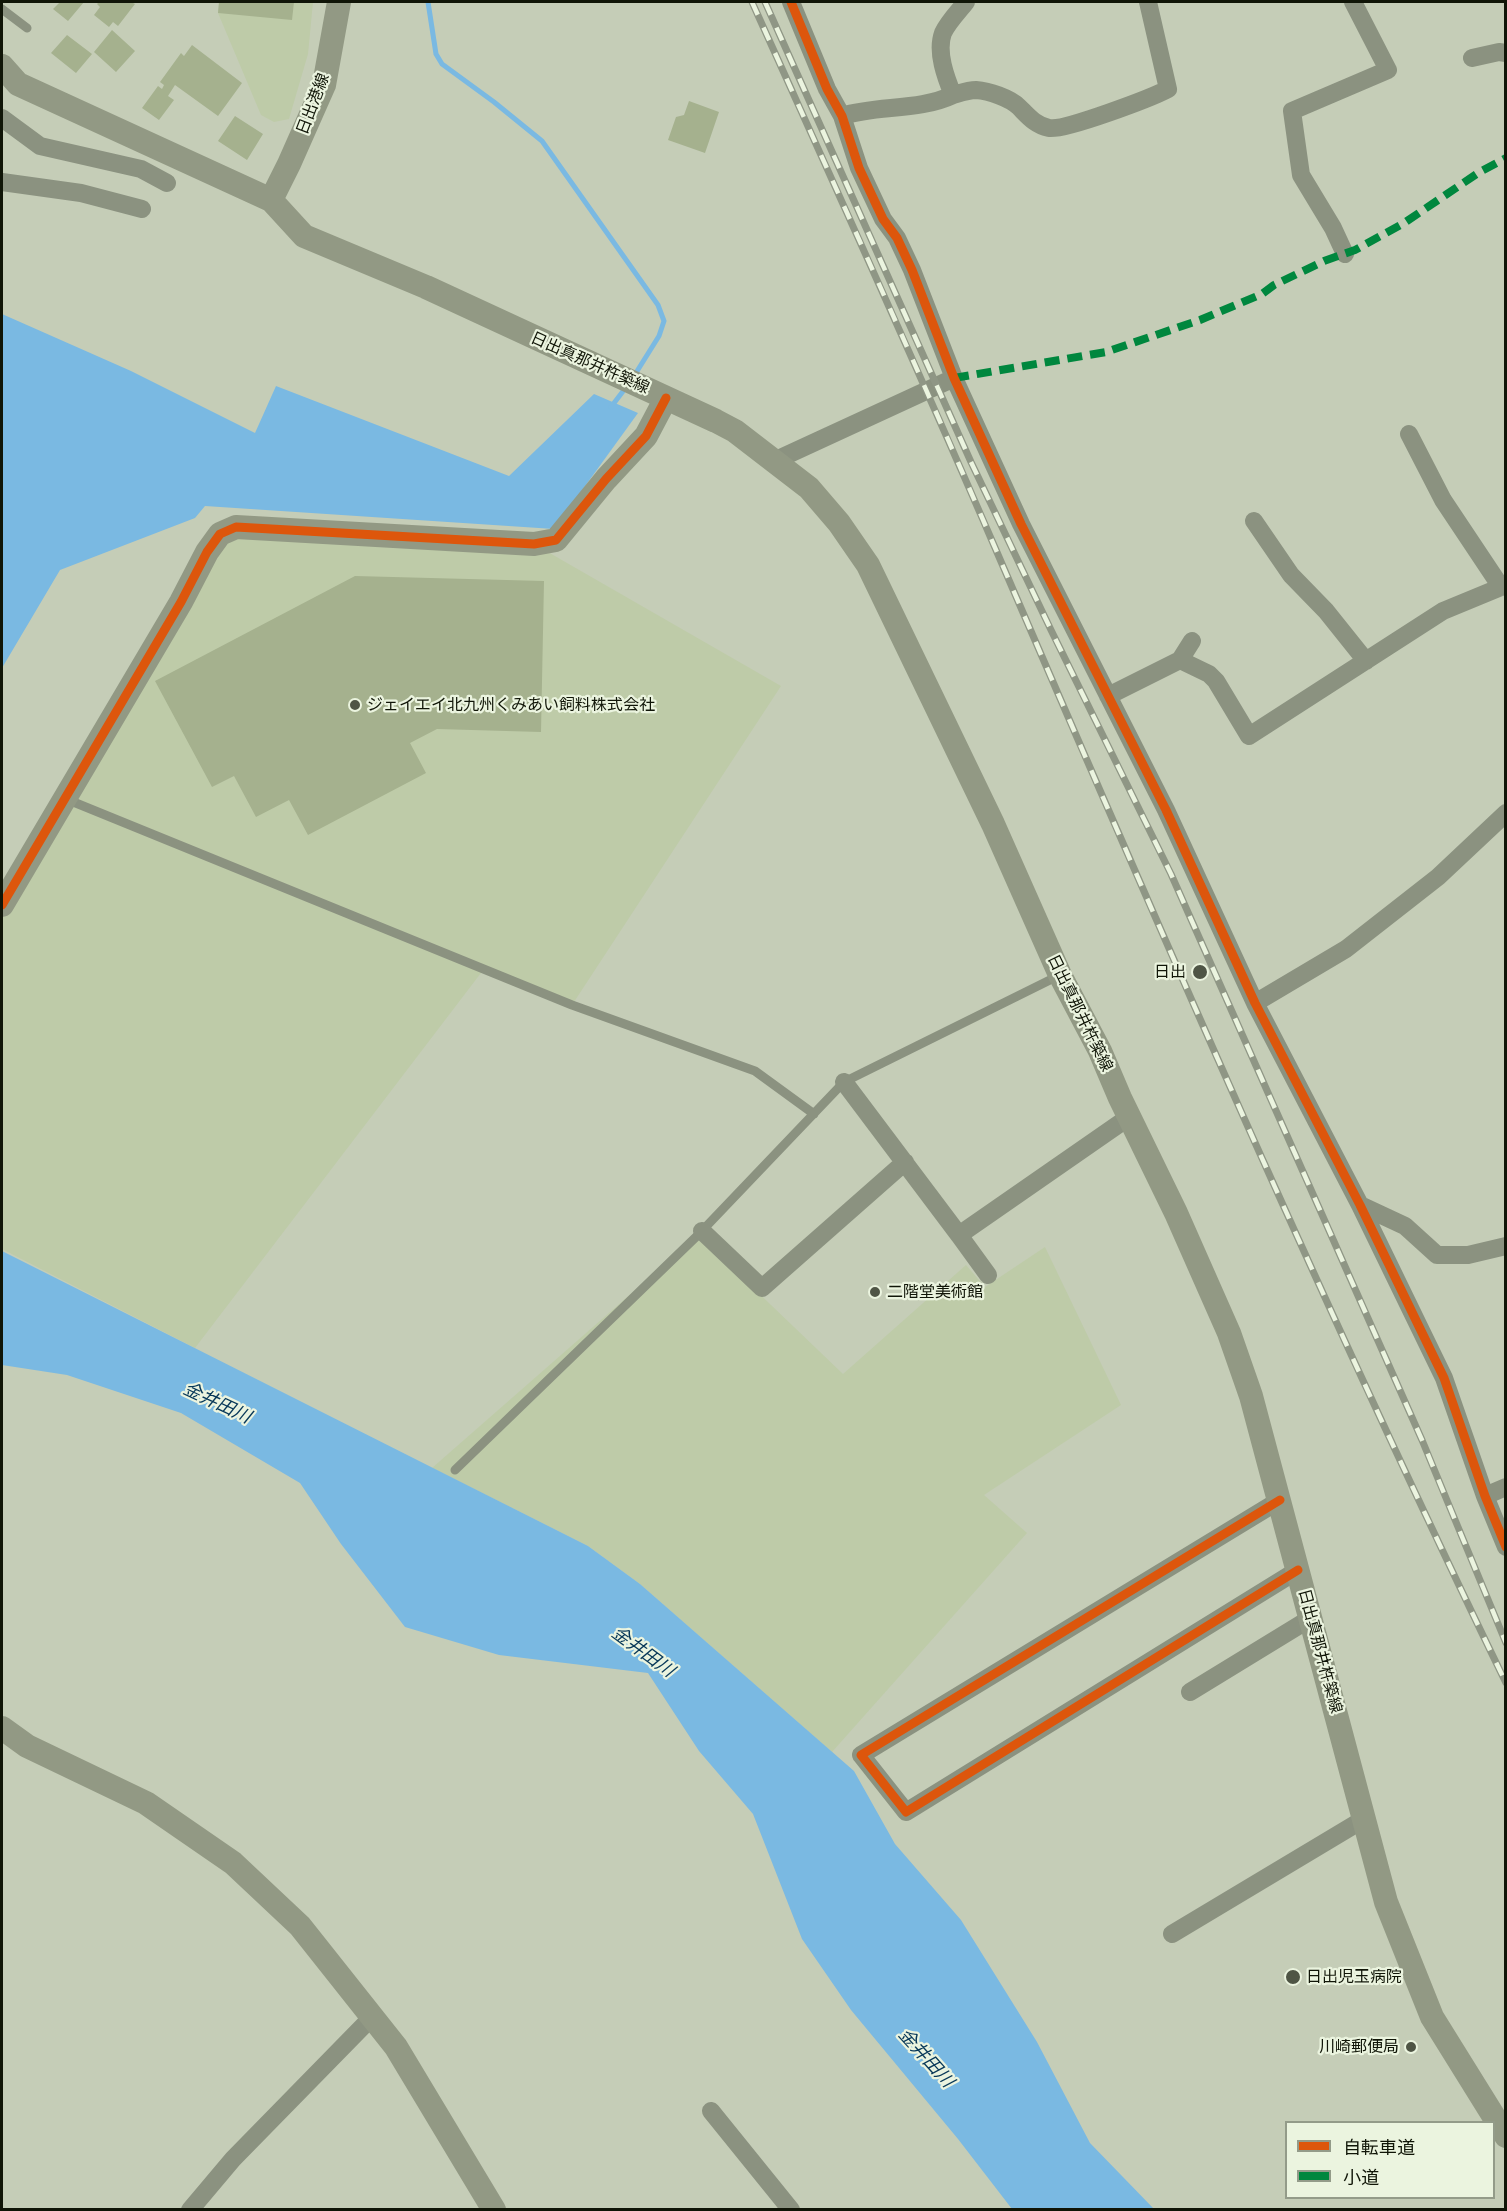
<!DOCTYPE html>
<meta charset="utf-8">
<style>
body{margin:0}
#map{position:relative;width:1507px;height:2211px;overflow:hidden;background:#c5cdb7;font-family:"Public Sans","Noto Sans JP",sans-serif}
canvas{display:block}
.frame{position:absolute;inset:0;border:3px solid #101507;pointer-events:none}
.legend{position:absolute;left:1285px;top:2121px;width:210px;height:78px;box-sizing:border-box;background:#ebf4df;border:2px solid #939b89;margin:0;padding:8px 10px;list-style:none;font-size:18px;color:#101507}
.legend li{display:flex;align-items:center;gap:12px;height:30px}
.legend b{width:30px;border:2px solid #939b89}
</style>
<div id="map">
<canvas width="1507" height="2211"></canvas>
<div class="frame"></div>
<ul class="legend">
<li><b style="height:8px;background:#dd560c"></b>自転車道</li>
<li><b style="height:8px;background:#00873e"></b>小道</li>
</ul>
</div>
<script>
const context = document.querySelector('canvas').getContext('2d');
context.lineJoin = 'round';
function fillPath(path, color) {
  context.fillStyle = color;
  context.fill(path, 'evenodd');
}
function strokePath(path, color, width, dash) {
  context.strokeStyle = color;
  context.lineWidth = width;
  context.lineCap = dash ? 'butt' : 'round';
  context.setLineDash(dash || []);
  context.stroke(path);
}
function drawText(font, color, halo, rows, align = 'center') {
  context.font = font + ' "Public Sans","Noto Sans JP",sans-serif';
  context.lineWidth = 4.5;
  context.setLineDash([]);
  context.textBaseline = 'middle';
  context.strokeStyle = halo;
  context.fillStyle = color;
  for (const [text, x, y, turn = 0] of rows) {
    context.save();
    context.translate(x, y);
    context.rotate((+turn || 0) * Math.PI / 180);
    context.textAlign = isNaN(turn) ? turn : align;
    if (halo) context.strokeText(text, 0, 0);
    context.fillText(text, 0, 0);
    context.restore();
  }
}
const built = new Path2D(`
 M219 2H313L308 54 289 119 274 122 261 115 218 13Z
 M220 534 534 544 781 686 572 1005 484 969 195 1348 2 1249V905Z
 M698 1235 843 1374 966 1265 985 1287 1045 1247 1121 1405 984 1495 1027 1533 832 1752 640 1584 588 1546 432 1468Z`);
const water = new Path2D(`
 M2 314 131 371 255 433 276 386 509 476 594 394 638 413 554 529 205 506 195 518 60 570 2 668Z
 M2 1251 588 1546 640 1584 854 1771 895 1844 961 1920 1037 2042 1090 2143 1154 2209H1012L958 2139 851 2010 802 1939 753 1814 699 1751 648 1673 499 1655 405 1627 341 1544 300 1483 181 1413 67 1375 2 1365Z`);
const stream = new Path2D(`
 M428 2 436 54 442 64 494 102 542 141 658 305 664 321 659 336 634 376
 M611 407 627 386`);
const building = new Path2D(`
 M60 2H84L68 21 53 9Z
 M99 2H131L135 4 118 26 113 22 109 27 94 15 100 7 97 4Z
 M219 2H294L292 20 218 13Z
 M112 30 135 51 116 72 94 52Z
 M67 35 92 54 76 73 51 53Z
 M192 45 242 83 218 116 175 85 168 96 174 100 159 120 142 108 158 86 162 89 164 85 160 82 181 53 184 56Z
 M689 101 719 112 705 153 668 140 676 117 684 115Z
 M235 116 263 134 247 160 218 141Z
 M355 576 544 581 541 732 437 729 410 743 426 773 308 835 289 800 256 817 234 776 212 787 155 681Z`);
const lane = new Path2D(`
 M2 9 27 28
 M66 799 572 1005 755 1071 814 1114
 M455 1470 698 1235 844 1082 1058 976`);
const street = new Path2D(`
 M791 2 827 89 842 116 859 168 883 219 897 238 912 270 954 378 1021 524 1166 810 1255 1003 1360 1205 1444 1378 1485 1496 1506 1547
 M1472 58 1499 52 1506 53
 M953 95C960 93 969 90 976 90 989 91 1010 98 1019 107 1028 116 1035 125 1049 128 1064 131 1151 98 1168 89L1148 2
 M842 116C878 105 919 111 953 95 946 78 936 52 943 33 948 22 959 11 966 2
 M2 118 40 146 141 169 167 183
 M2 182 81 193 142 209
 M1345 254 1333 228 1301 175 1292 111 1388 70 1353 2
 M1409 434 1443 500 1501 587
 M774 461 954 378
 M1254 521 1291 575 1326 611 1366 661
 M1180 660 1192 641
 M1108 696 1180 660 1209 674 1216 681 1249 736 1443 611 1506 585
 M1255 1003 1346 949 1438 877 1506 813
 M844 1082 959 1235
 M1360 1205 1405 1226 1437 1255H1468L1506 1246
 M702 1231 762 1288 905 1162
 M988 1275 959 1235 1129 1117
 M1485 1496 1506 1487
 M1280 1500 861 1755 906 1812 1298 1570
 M1190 1692 1311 1618
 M1172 1934 1364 1819
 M711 2111 791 2210
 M190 2210 233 2159 372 2017`);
const secondary = new Path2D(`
 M2 66 18 84 271 200 304 236 426 287 716 421 735 431 809 488 839 523 868 565 993 824 1060 975 1100 1051 1120 1098 1176 1213 1229 1333 1251 1396 1386 1902 1432 2017 1506 2136
 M271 200 289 164 324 85 339 2
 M2 905 181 602 207 552 220 534 236 527 534 544 556 540 606 479 646 436 666 398
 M2 1728 27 1746 146 1803 233 1863 300 1926 396 2047 494 2210`);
const rail = new Path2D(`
 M752 2C833 182 915 362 993 543 1158 926 1324 1308 1506 1683
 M765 2 971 462 1051 630 1171 874 1422 1440 1506 1643`);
const quiet = new Path2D(`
 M954 378 1106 352 1200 320 1262 294 1274 285 1324 261 1355 250 1404 223 1478 173 1506 158`);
const cycleway = new Path2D(`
 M791 2 827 89 842 116 859 168 883 219 897 238 912 270 954 378 1021 524 1166 810 1255 1003 1360 1205 1444 1378 1485 1496 1506 1547
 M2 905 181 602 207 552 220 534 236 527 534 544 556 540 606 479 646 436 666 398
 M1280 1500 861 1755 906 1812 1298 1570`);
const markers = [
 [355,705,6,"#4f5545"],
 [1200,972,8,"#4f5545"],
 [875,1292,6,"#4f5545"],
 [1293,1977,8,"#4f5545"],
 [1411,2047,6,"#4f5545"]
];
const streetNames = [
 ["日出港線",313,104,-69],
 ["日出真那井杵築線",590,363,24],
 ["日出真那井杵築線",1080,1013,64],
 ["日出真那井杵築線",1320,1651,75]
];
const poiNames = [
 ["ジェイエイ北九州くみあい飼料株式会社",367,705],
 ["日出",1186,972,"right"],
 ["二階堂美術館",887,1292],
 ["日出児玉病院",1306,1977],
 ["川崎郵便局",1399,2047,"right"]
];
const waterNames = [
 ["金井田川",217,1403,25],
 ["金井田川",643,1652,36],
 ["金井田川",926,2058,48]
];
fillPath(built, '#becba8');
fillPath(water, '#7ab9e2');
strokePath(stream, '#7ab9e2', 5);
fillPath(building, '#a5b18e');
strokePath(lane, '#8b9280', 9);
strokePath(street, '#8b9280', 18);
strokePath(secondary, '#929984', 24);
strokePath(rail, '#8f9685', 7);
strokePath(rail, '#ebf4df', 4.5, [14]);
strokePath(quiet, '#00873e', 8, [15, 8]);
strokePath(cycleway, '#dd560c', 9);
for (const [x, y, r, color] of markers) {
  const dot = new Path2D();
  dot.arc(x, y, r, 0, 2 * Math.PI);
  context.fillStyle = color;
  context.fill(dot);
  strokePath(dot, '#ebf4df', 2);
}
drawText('16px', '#101507', '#ebf4df', streetNames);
drawText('16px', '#101507', '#ebf4df', poiNames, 'left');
drawText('italic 18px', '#063758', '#ebf4df', waterNames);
</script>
